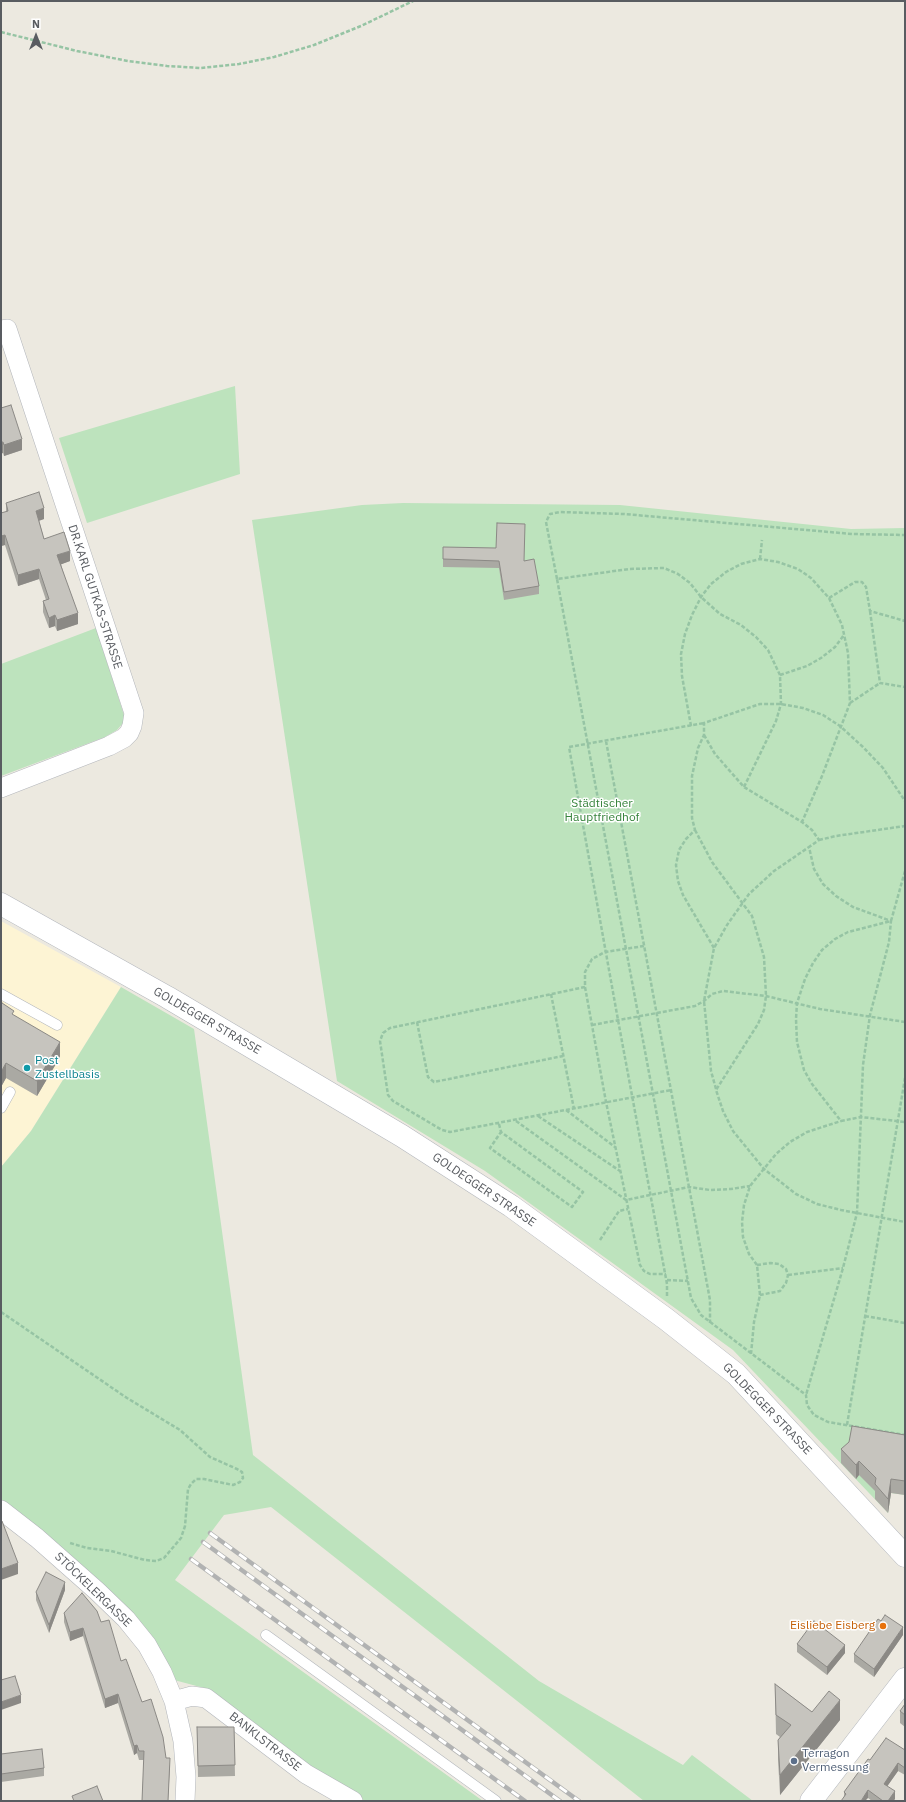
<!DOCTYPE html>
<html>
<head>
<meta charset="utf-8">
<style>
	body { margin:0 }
	#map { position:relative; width:906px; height:1802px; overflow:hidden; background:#ece9e0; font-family:"IBM Plex Sans",sans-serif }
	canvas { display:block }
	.frame { position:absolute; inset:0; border:2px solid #595c61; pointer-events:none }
	.north { position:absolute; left:16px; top:16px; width:40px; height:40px; -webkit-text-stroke:3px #fff; paint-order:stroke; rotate:0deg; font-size:11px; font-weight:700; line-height:16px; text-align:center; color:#595c61 }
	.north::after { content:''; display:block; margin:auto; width:14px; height:18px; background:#595c61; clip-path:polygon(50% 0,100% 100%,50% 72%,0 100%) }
</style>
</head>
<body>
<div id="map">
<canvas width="906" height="1802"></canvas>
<div class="frame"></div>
<div class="north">N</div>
</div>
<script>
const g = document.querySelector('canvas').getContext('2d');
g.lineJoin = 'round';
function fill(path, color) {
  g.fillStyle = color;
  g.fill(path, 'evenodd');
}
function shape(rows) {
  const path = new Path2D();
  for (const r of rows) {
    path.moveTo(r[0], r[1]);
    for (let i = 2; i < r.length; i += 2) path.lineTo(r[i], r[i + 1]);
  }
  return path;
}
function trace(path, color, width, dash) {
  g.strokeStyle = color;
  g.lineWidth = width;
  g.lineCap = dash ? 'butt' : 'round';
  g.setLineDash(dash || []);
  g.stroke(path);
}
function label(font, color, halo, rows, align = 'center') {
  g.font = font + ' "IBM Plex Sans",sans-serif';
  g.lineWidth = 3;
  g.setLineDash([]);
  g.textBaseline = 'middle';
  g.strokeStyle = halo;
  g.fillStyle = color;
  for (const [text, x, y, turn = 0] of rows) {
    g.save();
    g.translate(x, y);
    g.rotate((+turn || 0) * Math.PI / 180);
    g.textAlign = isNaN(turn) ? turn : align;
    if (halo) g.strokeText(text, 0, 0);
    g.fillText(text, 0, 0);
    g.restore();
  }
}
const commercial = shape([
	[1,921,121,987,31,1131,1,1167]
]);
const green = shape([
	[235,386,240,474,87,523,59,438],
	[403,503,620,505,851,529,905,528,905,1495,891,1493,888,1513,733,1350,485,1171,337,1081,252,520,362,505],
	[96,628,124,715,123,723,117,730,105,737,1,776,1,664],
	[121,987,194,1029,253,1455,539,1681,683,1765,692,1755,753,1801,644,1801,271,1507,224,1515,175,1580,483,1801,362,1801,311,1771,208,1689,174,1680,103,1584,45,1533,1,1499,1,1167,31,1131]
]);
const path = shape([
	[1,32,77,51,128,61,167,66,201,68,239,64,274,57,314,45,361,26,413,1],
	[760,559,762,540],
	[557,579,546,522,550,514,560,512,624,514,852,534,905,535],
	[829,598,855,582,862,582,866,587,870,611,905,621],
	[870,611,880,683,905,687],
	[780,675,807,666,821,658,835,647,844,635],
	[850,703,880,683],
	[691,726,682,676,681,654,685,634,692,615,701,597,711,584,726,572,741,564,760,559,778,562,798,569,811,578,829,598,842,625,848,653,850,703,822,776,802,822],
	[704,735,715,754,744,787,802,822,812,830,819,840,809,847,814,869,823,884,836,896,853,907,891,921,889,942,870,1015,863,1065,857,1213,843,1268,806,1395],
	[606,741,710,1300,710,1323],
	[744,787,776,721,781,704,780,675,768,650,756,637,741,625,720,614,701,597,690,583,678,574,664,568,629,569,557,579,691,1298,701,1315,806,1395,807,1405,814,1415,828,1422,905,1435],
	[695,830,712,862,752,916,764,957,766,996,764,1010,758,1024,716,1090,723,1111,733,1131,764,1169,796,1194,817,1204,841,1210,905,1222],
	[819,840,836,836,905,826],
	[905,871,891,921,848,932,835,939,822,950,813,963,805,979,797,1003,796,1019,797,1042,804,1070,812,1084,841,1121,861,1117,905,1122],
	[644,946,605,952,592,959,585,972,585,987,606,1102,640,1265,644,1271,650,1274,666,1274],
	[714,948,683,895,678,881,676,865,679,850,686,839,695,830,692,818,692,776,698,748,704,735,704,723,760,704,781,704,803,708,823,715,840,726,863,747,883,768,905,801],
	[585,987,390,1028,383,1033,380,1041,388,1095,393,1101,442,1130,450,1132,671,1090],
	[551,994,574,1109],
	[417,1022,428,1077,434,1082,563,1056],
	[592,1025,695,1006,704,1001,712,994,723,991,766,996,820,1009,905,1022],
	[716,1089,711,1071,704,1001,714,948,727,925,749,894,774,871,809,847],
	[566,1110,615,1147],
	[538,1116,620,1171],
	[516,1121,626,1200,689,1187,710,1190,731,1189,750,1186],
	[499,1124,501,1132,583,1192,572,1207,490,1148,501,1132],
	[600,1240,619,1211,628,1209],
	[757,1265,770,1263,779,1264,786,1269,788,1275,786,1283,780,1291,760,1295],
	[788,1275,843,1268],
	[667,1280,688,1281],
	[667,1296,667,1284,618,1020,569,747,704,723],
	[1,1312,127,1398,180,1430,210,1457,237,1469,242,1472,243,1478,240,1482,233,1485,204,1479,196,1479,191,1484,188,1489,185,1526,181,1538,164,1558,156,1561,145,1560,111,1551,87,1548,70,1543],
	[865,1316,905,1323],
	[751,1354,754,1322,760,1295,757,1265,749,1254,743,1237,742,1222,744,1205,750,1186,776,1154,790,1142,807,1132,841,1121],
	[847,1425,905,1078]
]);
const lane = shape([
	[1,994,57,1025],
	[1,1108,10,1092],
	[266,1635,496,1801]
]);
const street = shape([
	[1,330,7,329,134,713,132,726,129,733,124,738,109,746,1,788],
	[1,1510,37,1538,97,1591,126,1619,147,1645,162,1672,174,1701,183,1741,186,1777,185,1801],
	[174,1701,192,1696,206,1698,306,1774,353,1801]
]);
const secondary = shape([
	[1,904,167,997,402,1136,511,1206,566,1246,666,1319,736,1374,905,1556],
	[811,1801,905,1679]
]);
const rail = shape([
	[210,1533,579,1801],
	[203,1542,560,1801],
	[191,1559,525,1801]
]);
const wall = shape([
	[1,408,22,450,4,456,3,453],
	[6,503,44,519,39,520,44,539,70,561,61,564,78,624,57,631,55,626,49,628,43,612,43,601,46,600,39,579,18,586,5,545,1,546,1,513,6,512],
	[443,547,524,561,539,586,539,594,504,600,499,568,443,567],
	[14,1015,60,1057,37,1096,6,1078,1,1087],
	[905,1435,905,1495,891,1493,888,1513,875,1499,875,1491,859,1475,856,1479,841,1463,841,1449],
	[65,1590,49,1633,36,1600,36,1592],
	[64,1613,101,1622,142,1702,170,1767,168,1801,142,1801,144,1760,139,1760,137,1753,134,1755,118,1703,105,1708,83,1636,70,1641,64,1622],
	[903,1635,874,1677,854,1662,854,1654],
	[797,1644,845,1653,827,1675,797,1652],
	[775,1684,812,1712,840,1720,780,1795,778,1760,778,1740,780,1737,776,1734],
	[905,1704,905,1727,900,1723,900,1711],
	[197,1727,234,1727,235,1776,198,1777],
	[905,1750,905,1775,898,1771,887,1786,895,1799,893,1801,872,1801,868,1798,844,1797,844,1792,870,1760],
	[1,1754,44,1768,44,1776,1,1782]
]);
const shadedWall = shape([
	[22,439,22,450,4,456,4,445],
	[1,442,3,442,3,453,1,454],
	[44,508,44,519,36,522,36,511],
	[5,535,5,545,1,546,1,536],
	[70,551,70,561,57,566,57,555],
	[39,569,39,579,18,586,18,575],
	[78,613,78,624,57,631,57,620],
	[55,615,55,626,49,628,49,618],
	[60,1042,60,1057,37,1096,37,1081],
	[6,1063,6,1078,1,1087,1,1072],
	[859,1461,859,1475,856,1479,856,1465],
	[891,1479,891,1493,888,1513,888,1499],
	[18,1563,18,1574,1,1580,1,1569],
	[65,1582,65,1590,49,1633,49,1625],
	[903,1627,903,1635,874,1677,874,1669],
	[83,1628,83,1636,70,1641,70,1632],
	[845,1645,845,1653,827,1675,827,1667],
	[118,1694,118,1703,105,1708,105,1699],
	[21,1695,21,1703,1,1710,1,1702],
	[840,1700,840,1720,780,1795,780,1775],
	[137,1745,137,1753,134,1755,134,1746],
	[898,1763,898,1771,884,1791,884,1784],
	[868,1790,868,1798,865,1801,861,1801],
	[895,1791,895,1799,893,1801,888,1801]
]);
const building = shape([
	[11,405,22,439,4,445,3,442,1,442,1,408,11,405],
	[39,492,44,508,36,511,44,539,64,532,70,551,57,555,78,613,57,620,55,615,49,618,43,601,49,599,39,569,18,575,5,535,1,536,1,513,8,511,6,503,39,492],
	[497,523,525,524,524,561,534,559,539,586,504,592,499,561,443,559,443,547,496,548,497,523],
	[2,1003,14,1011,12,1014,60,1042,37,1081,6,1063,1,1072,1,1005,2,1003],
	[852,1426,905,1435,905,1481,891,1479,888,1499,875,1484,876,1478,859,1461,856,1465,841,1449,849,1442,852,1426],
	[1,1521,2,1521,18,1563,1,1569,1,1521],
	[46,1572,65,1582,49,1625,36,1592,46,1572],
	[82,1593,97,1611,101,1622,109,1620,121,1661,126,1659,142,1702,151,1699,163,1737,166,1758,170,1758,168,1801,142,1801,144,1751,139,1751,137,1745,134,1746,118,1694,105,1699,83,1628,70,1632,64,1613,82,1593],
	[885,1615,903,1627,874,1669,854,1654,878,1619,881,1621,885,1615],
	[814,1621,845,1645,827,1667,797,1644,814,1621],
	[15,1676,21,1695,1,1702,1,1680,15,1676],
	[775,1684,812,1712,829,1691,840,1700,780,1775,778,1740,791,1725,776,1715,775,1684],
	[905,1704,905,1715,900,1711,905,1704],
	[197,1727,234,1727,235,1765,198,1766,197,1727],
	[886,1738,905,1750,905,1768,898,1763,884,1784,895,1791,888,1801,883,1801,868,1790,861,1801,841,1801,846,1794,844,1792,868,1759,870,1760,886,1738],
	[42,1749,44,1768,1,1774,1,1754,42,1749],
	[97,1786,103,1801,74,1801,72,1796,97,1786]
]);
const markers = [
	[27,1068,4,"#0f9aa8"],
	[883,1626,4,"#e8710a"],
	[794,1761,4,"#5c6f8a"]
];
const streetNames = [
	["DR.KARL GUTKAS-STRASSE",95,597,72],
	["GOLDEGGER STRASSE",207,1021,30],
	["GOLDEGGER STRASSE",484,1190,34],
	["GOLDEGGER STRASSE",767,1409,46],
	["STÖCKELERGASSE",93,1590,44],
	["BANKLSTRASSE",265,1742,38]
];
const parkNames = [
	["Städtischer",602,804],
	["Hauptfriedhof",602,818]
];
const cultureNames = [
	["Post",35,1061],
	["Zustellbasis",35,1075]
];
const foodNames = [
	["Eisliebe Eisberg",875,1626]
];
const serviceNames = [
	["Terragon",802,1754],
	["Vermessung",802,1768]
];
fill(commercial, '#fdf4d4');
fill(green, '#bde3bd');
trace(lane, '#b3b6bb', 11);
trace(street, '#b3b6bb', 20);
trace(secondary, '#b4b7bd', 23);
trace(path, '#96c4a4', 2.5, [4, 2]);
trace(lane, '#fff', 10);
trace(street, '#fff', 19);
trace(secondary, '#fff', 22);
trace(rail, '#b1b2b2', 4.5);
trace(rail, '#fff', 3, [9]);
fill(wall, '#aaa9a3');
fill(shadedWall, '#8b8985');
fill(building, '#c6c4be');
trace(building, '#8b8985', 1);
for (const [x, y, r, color] of markers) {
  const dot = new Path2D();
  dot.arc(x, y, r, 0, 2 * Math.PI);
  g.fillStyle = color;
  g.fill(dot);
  trace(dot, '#fff', 1.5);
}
label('12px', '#595c61', '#fff', streetNames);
label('12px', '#36833b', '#fff', parkNames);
label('12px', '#0d838f', '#fff', cultureNames, 'left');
label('12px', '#c56008', '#fff', foodNames, 'right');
label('12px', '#4e5e75', '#fff', serviceNames, 'left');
</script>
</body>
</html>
